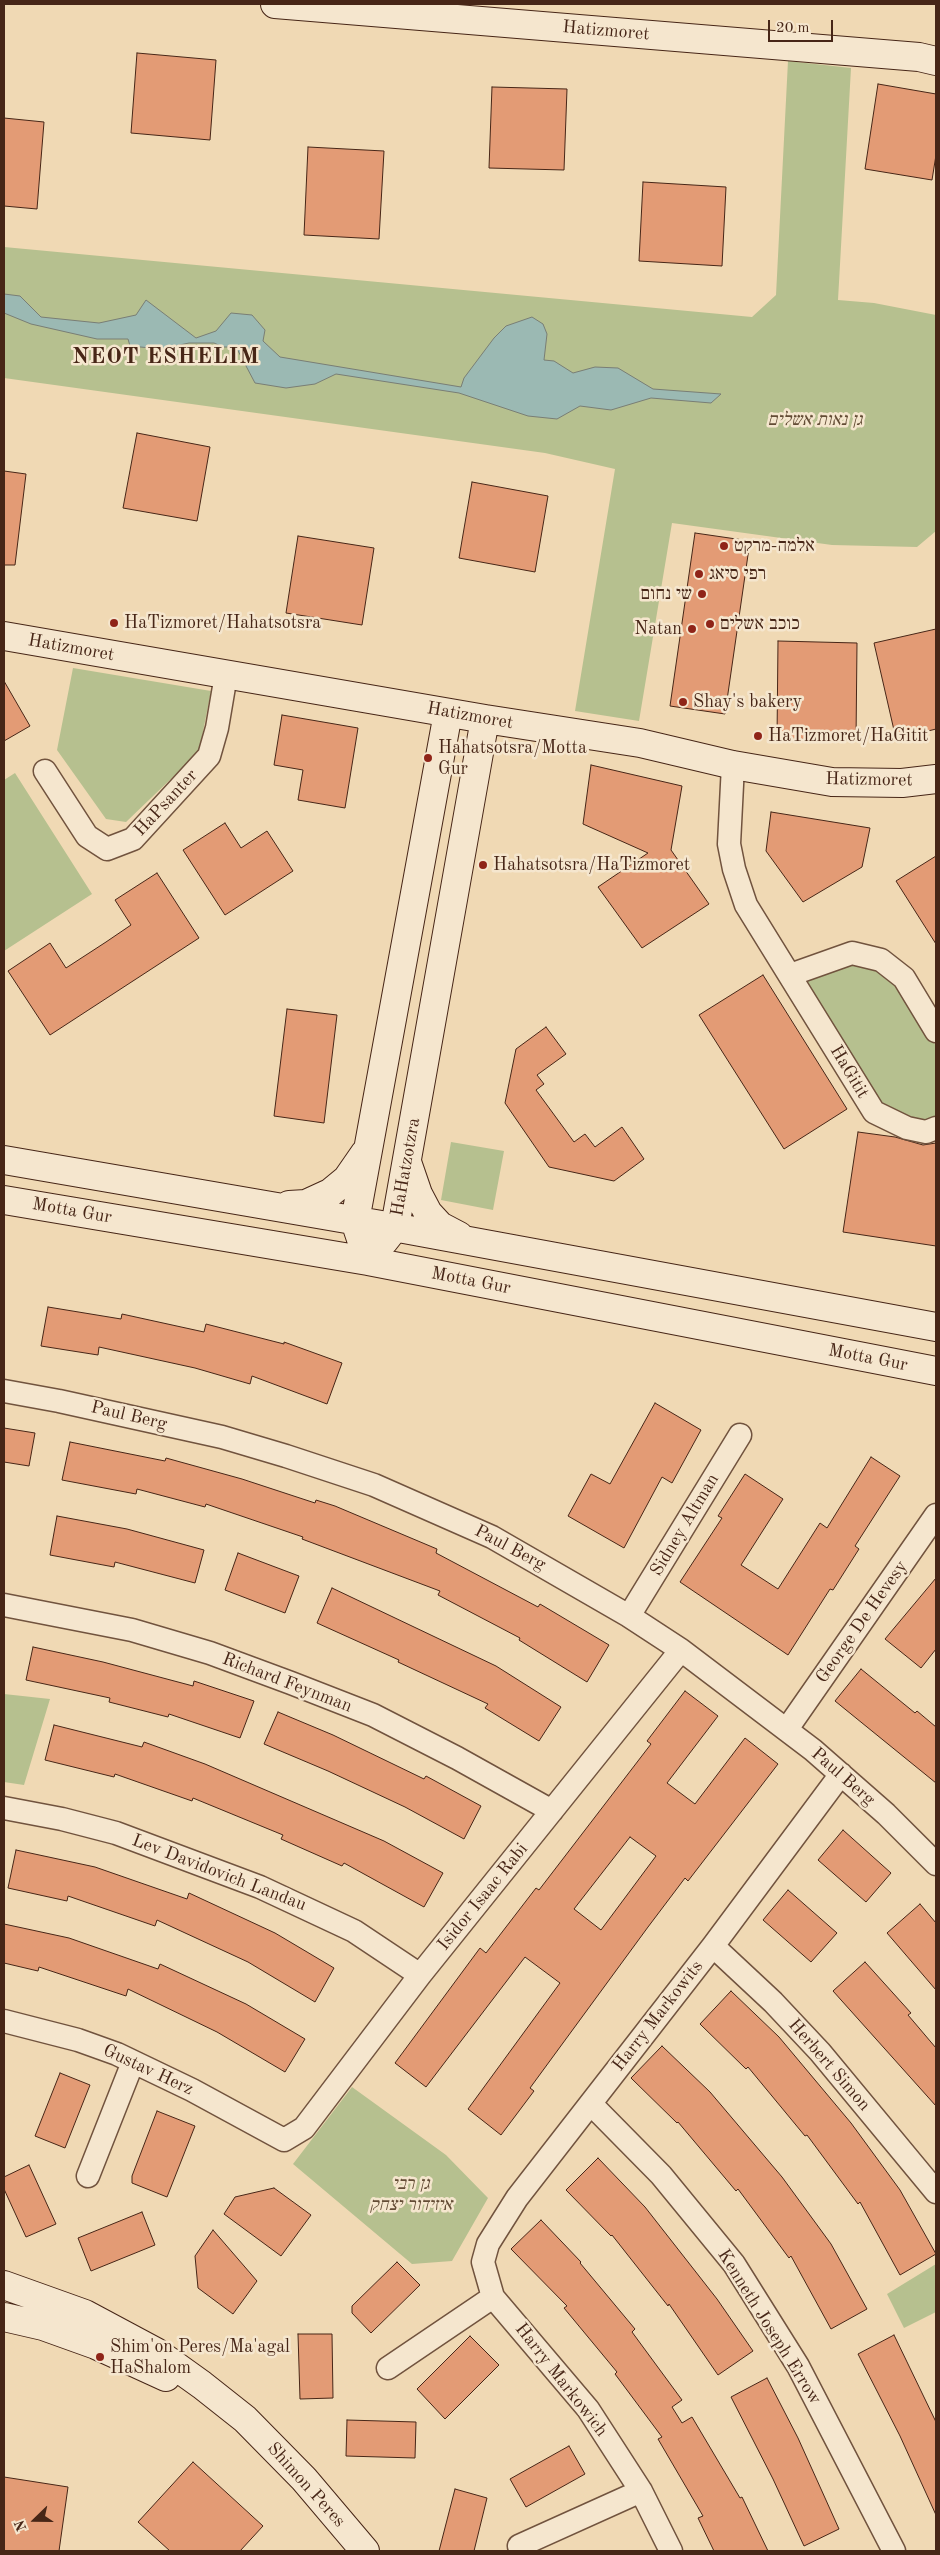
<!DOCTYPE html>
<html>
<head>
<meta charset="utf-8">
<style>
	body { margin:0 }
	#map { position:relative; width:940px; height:2555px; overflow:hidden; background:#f0d9b4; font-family:"Old Standard TT",serif }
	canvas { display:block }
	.frame { position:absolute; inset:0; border:5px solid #472617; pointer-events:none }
	.north { position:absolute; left:10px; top:2495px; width:50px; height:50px; -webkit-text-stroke:4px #f5e6ce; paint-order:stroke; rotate:248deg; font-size:14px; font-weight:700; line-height:20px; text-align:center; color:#472617 }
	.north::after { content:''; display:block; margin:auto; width:18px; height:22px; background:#472617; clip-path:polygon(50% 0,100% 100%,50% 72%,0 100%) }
	.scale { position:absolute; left:768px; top:20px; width:65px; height:22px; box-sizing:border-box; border:2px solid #472617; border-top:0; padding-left:6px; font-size:15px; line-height:18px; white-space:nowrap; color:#472617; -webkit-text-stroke:4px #f5e6ce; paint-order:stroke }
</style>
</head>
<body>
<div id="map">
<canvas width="940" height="2555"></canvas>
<div class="frame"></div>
<div class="north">N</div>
<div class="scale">20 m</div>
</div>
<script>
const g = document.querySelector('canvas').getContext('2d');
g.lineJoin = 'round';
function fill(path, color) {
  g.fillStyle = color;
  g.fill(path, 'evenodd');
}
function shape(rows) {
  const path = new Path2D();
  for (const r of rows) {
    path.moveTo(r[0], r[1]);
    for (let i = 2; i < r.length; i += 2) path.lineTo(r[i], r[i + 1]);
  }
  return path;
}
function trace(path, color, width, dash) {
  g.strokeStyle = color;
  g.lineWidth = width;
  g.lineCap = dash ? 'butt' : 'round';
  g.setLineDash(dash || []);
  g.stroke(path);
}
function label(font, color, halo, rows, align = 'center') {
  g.font = font + ' "Old Standard TT","Frank Ruhl Libre",serif';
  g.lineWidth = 5;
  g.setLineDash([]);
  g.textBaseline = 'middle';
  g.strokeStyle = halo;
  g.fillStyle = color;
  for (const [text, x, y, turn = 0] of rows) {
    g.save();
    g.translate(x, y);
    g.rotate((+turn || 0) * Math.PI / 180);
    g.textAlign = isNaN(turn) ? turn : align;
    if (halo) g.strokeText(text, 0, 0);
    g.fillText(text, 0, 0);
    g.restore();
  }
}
const green = shape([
	[788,61,851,68,838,300,874,303,936,315,936,531,917,547,832,545,672,523,639,721,575,711,615,469,545,453,4,378,4,247,752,317,776,295],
	[73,668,211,691,199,752,126,822,106,819,57,750],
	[15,773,92,894,4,951,4,780],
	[854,962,878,969,896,982,936,1046,936,1120,925,1124,879,1106,803,981],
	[451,1142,504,1151,493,1210,441,1200],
	[4,1694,50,1699,24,1785,4,1782],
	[352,2087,446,2155,488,2198,452,2261,412,2264,293,2164],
	[936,2264,936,2312,904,2328,887,2294]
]);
const water = shape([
	[4,294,20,296,41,317,99,323,136,315,146,300,196,338,216,331,231,313,252,315,265,330,263,341,280,357,461,387,464,378,494,338,506,326,532,317,543,324,547,334,544,360,554,361,573,373,595,367,618,368,653,389,721,394,711,403,651,398,611,410,580,406,557,419,528,416,459,393,336,374,315,384,286,388,255,383,236,347,223,347,214,343,189,343,161,349,130,346,128,339,97,339,31,324,4,313,4,294]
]);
const building = shape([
	[137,53,216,60,210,140,131,133,137,53],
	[878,84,936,94,936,155,932,180,865,169,878,84],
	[492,87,567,89,564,170,489,168,492,87],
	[4,118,44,122,37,209,4,206,4,118],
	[308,147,384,151,379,239,304,235,308,147],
	[643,182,726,187,722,266,639,261,643,182],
	[137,433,210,447,197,521,123,508,137,433],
	[4,471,26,474,15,565,4,565,4,471],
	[472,482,548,496,535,572,459,558,472,482],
	[695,533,750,541,725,714,670,706,695,533],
	[298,536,374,548,362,625,286,613,298,536],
	[936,629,936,729,896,739,874,643,936,629],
	[778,641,857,643,856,740,777,739,778,641],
	[4,681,30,726,4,741,4,681],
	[282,715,358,728,345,808,298,800,303,770,274,765,282,715],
	[591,765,682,786,671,850,709,904,642,948,598,887,648,853,583,824,591,765],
	[771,812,870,828,862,867,803,902,766,851,771,812],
	[225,823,241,848,267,831,293,871,225,915,183,850,225,823],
	[936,856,936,944,896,881,936,856],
	[157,873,199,938,50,1035,8,971,50,943,66,968,106,942,131,925,115,900,157,873],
	[763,975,847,1109,784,1149,699,1015,763,975],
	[287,1009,337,1015,324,1123,274,1116,287,1009],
	[546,1027,566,1054,537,1075,544,1084,536,1090,574,1142,585,1134,595,1147,622,1127,644,1159,614,1181,549,1167,505,1103,516,1049,546,1027],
	[858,1132,895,1137,923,1145,936,1143,936,1246,843,1232,858,1132],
	[48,1307,121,1319,122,1314,204,1332,206,1324,284,1344,284,1342,342,1363,327,1404,252,1376,250,1384,195,1368,99,1347,98,1355,41,1346,48,1307],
	[655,1403,701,1430,672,1483,662,1477,624,1548,568,1516,591,1474,610,1484,655,1403],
	[4,1428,35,1433,29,1466,4,1462,4,1428],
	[70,1442,165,1461,166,1458,242,1479,315,1503,316,1500,335,1506,437,1549,436,1553,538,1607,540,1604,609,1645,587,1682,519,1640,520,1638,438,1595,440,1591,302,1539,303,1537,206,1504,205,1507,137,1489,136,1494,62,1480,70,1442],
	[871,1457,900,1476,855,1546,859,1549,852,1560,833,1590,830,1589,788,1655,680,1582,722,1518,718,1516,745,1474,783,1499,741,1565,778,1589,820,1523,827,1528,871,1457],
	[57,1516,127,1529,204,1550,195,1583,115,1562,114,1567,50,1555,57,1516],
	[238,1553,299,1576,285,1613,225,1590,238,1553],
	[936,1578,936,1649,921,1668,885,1639,936,1578],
	[332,1588,496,1666,561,1707,539,1741,485,1708,488,1704,398,1662,399,1660,317,1623,332,1588],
	[33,1647,103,1662,193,1686,194,1681,254,1701,240,1738,169,1714,168,1717,109,1702,110,1698,26,1680,33,1647],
	[861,1669,915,1713,917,1711,936,1727,936,1783,835,1701,861,1669],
	[685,1691,718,1716,667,1783,695,1804,745,1738,778,1764,688,1881,685,1878,648,1927,530,2088,534,2091,501,2135,468,2109,560,1983,525,1957,426,2087,395,2063,480,1948,486,1953,536,1888,539,1890,651,1744,647,1741,685,1691],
	[630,1837,656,1856,601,1930,574,1909,630,1837],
	[278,1712,333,1735,424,1779,426,1776,481,1806,464,1839,405,1807,328,1771,264,1744,278,1712],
	[54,1725,142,1747,144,1742,205,1764,384,1841,443,1873,424,1907,344,1863,342,1866,281,1839,283,1835,193,1798,192,1801,115,1774,114,1777,45,1760,54,1725],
	[843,1830,891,1873,866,1902,818,1860,843,1830],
	[16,1850,95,1867,187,1899,189,1893,275,1933,334,1968,315,2002,248,1962,157,1920,155,1926,68,1896,67,1901,8,1888,16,1850],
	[788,1890,837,1933,811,1962,763,1920,788,1890],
	[920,1904,936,1923,936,1990,887,1933,920,1904],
	[4,1924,69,1938,158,1969,160,1964,246,2004,305,2039,285,2072,217,2032,128,1989,126,1996,39,1967,38,1971,4,1963,4,1924],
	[865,1962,911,2013,908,2015,936,2048,936,2106,833,1991,865,1962],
	[731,1991,779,2037,851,2123,900,2190,936,2254,900,2275,860,2202,858,2204,807,2135,805,2136,748,2067,746,2069,700,2024,731,1991],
	[662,2046,710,2092,782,2177,831,2244,867,2309,831,2329,791,2256,789,2258,738,2189,736,2191,678,2122,677,2123,631,2078,662,2046],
	[60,2073,90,2085,65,2148,35,2136,60,2073],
	[157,2111,195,2126,167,2197,132,2183,132,2176,157,2111],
	[598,2158,645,2207,717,2299,753,2351,718,2375,669,2304,668,2306,612,2235,611,2236,566,2190,598,2158],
	[29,2165,56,2224,26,2237,4,2189,4,2177,29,2165],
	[274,2188,311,2215,281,2256,224,2214,235,2197,274,2188],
	[142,2212,155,2245,91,2271,78,2238,142,2212],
	[541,2220,581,2262,580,2263,635,2329,632,2332,682,2400,672,2407,682,2423,692,2417,740,2498,742,2497,768,2551,714,2551,698,2518,703,2516,658,2439,662,2437,615,2374,617,2372,564,2308,567,2306,511,2249,541,2220],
	[213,2230,257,2281,233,2314,198,2288,195,2256,213,2230],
	[397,2262,420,2285,371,2333,352,2313,352,2306,397,2262],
	[298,2334,332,2334,333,2398,300,2399,298,2334],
	[894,2335,936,2422,936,2515,900,2436,858,2354,894,2335],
	[470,2336,499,2365,445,2419,417,2389,470,2336],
	[767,2378,798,2438,839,2529,804,2546,773,2479,731,2397,767,2378],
	[347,2420,416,2422,415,2458,346,2456,347,2420],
	[569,2446,585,2474,526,2507,510,2479,569,2446],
	[193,2462,263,2526,240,2551,170,2551,138,2522,193,2462],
	[4,2477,68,2487,59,2551,4,2551,4,2477],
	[455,2489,487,2498,474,2551,439,2551,455,2489]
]);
const street = shape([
	[733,765,729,844,734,869,746,905,874,1112,907,1128,926,1132,936,1128],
	[45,771,87,836,107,849,133,839,209,756,217,728,226,675],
	[790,975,852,953,881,960,904,978,936,1031],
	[4,1391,59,1401,222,1437,286,1456,374,1485,492,1537,629,1616,681,1650,813,1750,886,1814,936,1864],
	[4,1605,132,1630,210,1653,291,1683,373,1715,457,1758,552,1811],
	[629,1616,740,1435],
	[787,1729,936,1515],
	[4,1808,62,1819,116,1833,260,1887,354,1931,420,1975],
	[713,1946,773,2002,820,2052,936,2192],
	[4,2021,78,2040,117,2054,192,2090,284,2140,304,2128,420,1975,681,1650],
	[591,2104,661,2175,734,2264,798,2366,894,2551],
	[88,2176,133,2062],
	[388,2368,493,2297],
	[519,2546,641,2491],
	[671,2551,641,2491,588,2409,493,2297,483,2262,488,2244,517,2198,713,1946,841,1774]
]);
const secondary = shape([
	[275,4,919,57,936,61],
	[4,636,485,719,640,743,733,765,832,782,902,783,936,779],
	[4,1160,393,1227,936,1327],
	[407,1162,418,1194,428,1213,440,1226,459,1236],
	[4,1200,368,1261,936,1371],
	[289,1205,306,1204,330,1193,347,1179,365,1153],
	[361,1239,355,1221,448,713],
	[384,1241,395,1227,396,1221,485,719],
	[4,2285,85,2314,156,2352,202,2385,245,2419,304,2479,365,2551],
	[4,2317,43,2326,96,2345,166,2377]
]);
const markers = [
	[724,546,5,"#8f2418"],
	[699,574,5,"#8f2418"],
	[702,594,5,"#8f2418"],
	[114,623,5,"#8f2418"],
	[710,624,5,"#8f2418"],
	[692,629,5,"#8f2418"],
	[683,702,5,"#8f2418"],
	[758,736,5,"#8f2418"],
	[428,758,5,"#8f2418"],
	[483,865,5,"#8f2418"],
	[100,2357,5,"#8f2418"]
];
const streetNames = [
	["Hatizmoret",606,31,5],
	["Hatizmoret",71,648,10],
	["Hatizmoret",470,716,10],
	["Hatizmoret",869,780,1],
	["HaPsanter",166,803,-47],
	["HaGitit",849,1072,59],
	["HaHatzotzra",406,1167,-80],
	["Motta Gur",72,1211,10],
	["Motta Gur",471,1281,11],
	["Motta Gur",868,1358,11],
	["Paul Berg",129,1416,13],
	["Sidney Altman",685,1525,-59],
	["Paul Berg",510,1548,28],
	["George De Hevesy",862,1622,-55],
	["Richard Feynman",287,1683,21],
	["Paul Berg",843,1777,41],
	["Lev Davidovich Landau",219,1873,21],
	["Isidor Isaac Rabi",483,1897,-51],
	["Harry Markowits",658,2016,-52],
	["Herbert Simon",829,2065,49],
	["Gustav Herz",148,2070,25],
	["Kenneth Joseph Errow",769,2327,58],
	["Harry Markowich",561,2380,52],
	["Shimon Peres",306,2485,48]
];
const parkNames = [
	["גן נאות אשלים",815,420],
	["גן רבי",411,2184],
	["איזידור יצחק",411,2205]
];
const poiNames = [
	["אלמה-מרקט",734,546],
	["רפי סיאג",709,574],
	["שי נחום",692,594,"right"],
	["HaTizmoret/Hahatsotsra",124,623],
	["כוכב אשלים",720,624],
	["Natan",682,629,"right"],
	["Shay's bakery",693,702],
	["HaTizmoret/HaGitit",768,736],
	["Hahatsotsra/Motta",438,748],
	["Gur",438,769],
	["Hahatsotsra/HaTizmoret",493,865],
	["Shim'on Peres/Ma'agal",110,2347],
	["HaShalom",110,2368]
];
const districtNames = [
	["NEOT ESHELIM",166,357]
];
fill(green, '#b6c08f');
fill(water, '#9bb9b3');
trace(water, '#797e75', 1);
fill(building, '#e39b75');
trace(building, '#472617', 1);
trace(street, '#71533e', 25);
trace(secondary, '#472617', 30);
trace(street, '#f5e6ce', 22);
trace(secondary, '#f5e6ce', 28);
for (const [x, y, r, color] of markers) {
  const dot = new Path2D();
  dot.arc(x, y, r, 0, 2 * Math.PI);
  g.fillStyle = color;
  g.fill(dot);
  trace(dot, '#f5e6ce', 2);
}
label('18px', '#472617', '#f5e6ce', streetNames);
label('italic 18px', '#634c35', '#f5e6ce', parkNames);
label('18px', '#472617', '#f5e6ce', poiNames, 'left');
g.letterSpacing = '1px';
label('bold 22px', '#472617', '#f5e6ce', districtNames);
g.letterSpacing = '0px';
</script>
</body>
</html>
